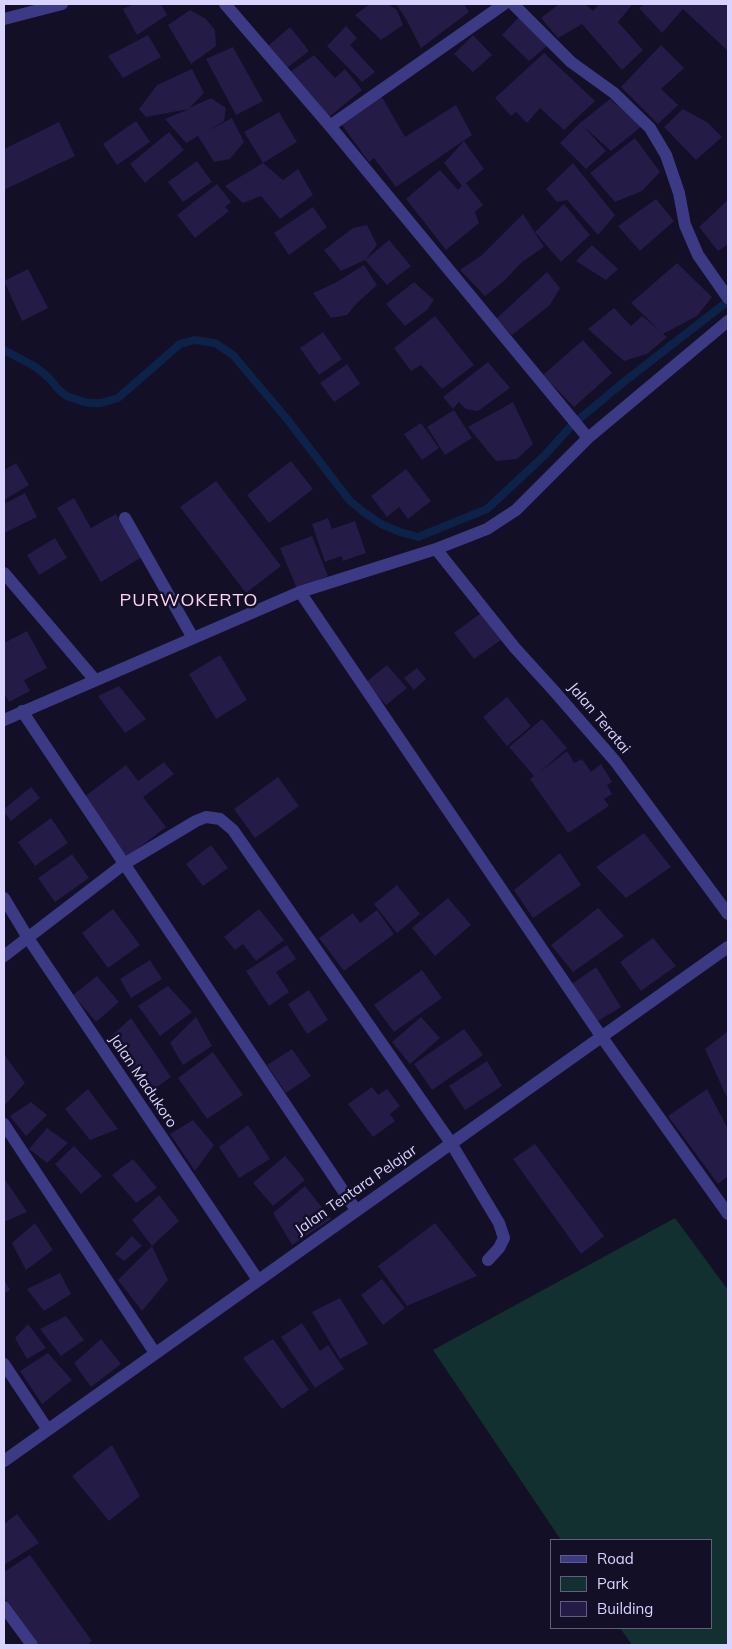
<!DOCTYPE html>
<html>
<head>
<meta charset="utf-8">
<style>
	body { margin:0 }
	#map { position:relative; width:732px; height:1649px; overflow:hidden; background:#130f26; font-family:Mulish,sans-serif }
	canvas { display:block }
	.frame { position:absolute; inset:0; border:5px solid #d9d4ff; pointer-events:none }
	.legend { position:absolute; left:550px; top:1539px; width:162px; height:90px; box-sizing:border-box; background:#130f26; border:1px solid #625e7d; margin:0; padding:6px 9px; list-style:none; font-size:15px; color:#d9d4ff }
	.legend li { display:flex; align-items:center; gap:10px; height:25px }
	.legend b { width:25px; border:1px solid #625e7d }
</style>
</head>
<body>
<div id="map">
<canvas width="732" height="1649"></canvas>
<div class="frame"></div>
<ul class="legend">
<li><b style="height:6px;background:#3d3a85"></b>Road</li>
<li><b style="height:14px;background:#12302f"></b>Park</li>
<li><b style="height:14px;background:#241b47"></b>Building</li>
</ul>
</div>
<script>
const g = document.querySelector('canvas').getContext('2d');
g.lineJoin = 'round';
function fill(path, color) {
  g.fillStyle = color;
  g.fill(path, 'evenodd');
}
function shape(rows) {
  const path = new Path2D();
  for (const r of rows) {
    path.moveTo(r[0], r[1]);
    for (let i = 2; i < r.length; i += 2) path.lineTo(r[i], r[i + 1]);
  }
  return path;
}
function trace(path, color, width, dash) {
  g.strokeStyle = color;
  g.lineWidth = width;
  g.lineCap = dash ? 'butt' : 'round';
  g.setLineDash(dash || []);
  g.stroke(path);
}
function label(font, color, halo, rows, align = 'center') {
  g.font = font + ' Mulish,sans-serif';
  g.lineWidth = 5;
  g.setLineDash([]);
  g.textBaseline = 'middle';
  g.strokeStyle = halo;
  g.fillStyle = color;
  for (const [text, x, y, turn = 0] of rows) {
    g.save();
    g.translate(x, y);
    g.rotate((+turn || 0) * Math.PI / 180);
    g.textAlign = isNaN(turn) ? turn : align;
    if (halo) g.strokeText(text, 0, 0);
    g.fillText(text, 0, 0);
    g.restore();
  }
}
const green = shape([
	[675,1218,728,1290,728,1645,632,1645,620,1628,711,1628,711,1540,561,1540,433,1350]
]);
const stream = shape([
	[4,350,34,366,48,377,60,391,67,396,84,402,93,403,101,403,118,398,180,344,194,340,215,343,233,355,287,419,350,501,365,513,381,524,400,532,418,537,487,509,545,455,572,425,625,381,728,301]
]);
const building = shape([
	[134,4,161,4,167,15,137,35,123,9],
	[370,4,388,4,397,10,403,25,381,40,355,15],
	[396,4,464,4,469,12,421,48,406,19],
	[559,4,585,4,593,11,599,4,630,4,632,5,618,22,643,50,622,70,582,24,558,38,541,18],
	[644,4,728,4,728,51,683,9,662,33,639,8],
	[190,10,206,19,215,30,216,46,191,64,168,25],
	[519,17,547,46,529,61,502,35],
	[346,26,357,38,350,45,375,72,362,82,327,46],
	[290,27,309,51,287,68,268,46],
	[148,35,161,57,123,78,108,56],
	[473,35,492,55,473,72,454,54],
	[661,45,684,68,661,89,678,105,658,124,621,87],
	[233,47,263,101,236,115,206,59],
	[544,53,595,101,564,130,540,108,527,123,516,112,511,116,495,98],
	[314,55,335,78,345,69,362,90,329,117,290,72],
	[192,69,204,93,189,108,211,98,226,108,224,121,207,131,232,118,244,142,230,159,214,162,198,136,186,143,165,119,189,109,146,117,139,109,157,85],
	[382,97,405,137,456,105,472,135,396,187,374,158,369,162,342,125],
	[610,99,642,126,611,151,582,125,606,151,586,169,560,143,580,123],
	[683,109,708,123,722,137,696,160,664,127],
	[279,112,297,142,263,163,244,132],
	[136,121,150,142,117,165,103,144],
	[59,122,75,156,4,190,4,149],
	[169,132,184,150,145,183,130,164],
	[635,138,660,172,642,191,615,202,590,173],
	[464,141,484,169,466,183,483,205,475,212,479,223,446,250,406,199,440,170,458,190,462,186,444,163],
	[197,161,212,182,183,202,168,182],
	[263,163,283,180,298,169,313,195,280,219,261,196,243,203,225,186],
	[573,163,615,215,598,235,567,200,557,202,546,189],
	[217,184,231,202,225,207,229,211,195,238,177,215],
	[656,199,674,221,640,251,618,226],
	[728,200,728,244,718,251,699,227],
	[564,204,590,235,561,262,535,232],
	[313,207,327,227,289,255,274,233],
	[523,214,544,247,522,262,504,281,485,296,460,270,482,255],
	[367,225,377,245,365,260,341,271,324,250,353,228],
	[389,240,411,266,387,285,365,260],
	[592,245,618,269,606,280,576,261],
	[677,263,712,297,697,316,663,334,667,337,647,354,624,361,588,329,614,308,631,326,642,316,659,330,631,303],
	[364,265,377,285,357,303,347,315,331,318,313,293,335,283],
	[28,269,48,308,22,321,4,281],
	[547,272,560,288,550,305,512,335,496,319],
	[414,282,434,300,427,310,405,326,386,304],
	[435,316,474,365,442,389,421,365,411,371,394,348],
	[323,332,342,359,319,375,300,348],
	[583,340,612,373,574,407,543,375],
	[488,362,510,388,478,411,466,409,459,402,453,409,443,397],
	[347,364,360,384,334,402,320,383],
	[513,402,533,444,517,459,496,461,468,427],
	[454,410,472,438,445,455,427,427],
	[421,423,439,448,422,460,404,434],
	[291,461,313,489,269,523,247,495],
	[16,463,29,485,4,500,4,470],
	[406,469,431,501,408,519,399,507,387,517,371,496],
	[216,481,281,566,246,593,180,507],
	[25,493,37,517,4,533,4,504],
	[74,498,91,528,116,514,142,557,101,582,57,508],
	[328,518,332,529,355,521,366,553,343,561,341,556,325,562,312,524],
	[312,536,328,576,297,589,280,548],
	[55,538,67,558,39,575,27,555],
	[481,613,501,640,474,659,454,633],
	[27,631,47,668,24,680,30,691,9,702,4,693,4,643],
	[220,655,247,700,216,719,189,674],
	[387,665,407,688,386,705,366,682],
	[417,668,426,679,414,690,404,678],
	[119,686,146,719,125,733,98,696],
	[507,697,531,726,507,746,483,717],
	[542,719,567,748,539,773,567,751,574,763,582,759,591,772,601,764,612,782,607,785,612,794,604,799,609,806,568,833,530,779,534,776,509,747],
	[164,762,174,774,143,797,166,827,127,857,83,798,126,765,138,781],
	[278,777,299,806,255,838,234,809],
	[31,787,40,798,11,821,4,812,4,809],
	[51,818,68,843,35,866,18,842],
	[644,833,671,867,626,898,596,867],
	[211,845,228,868,203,886,186,864],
	[560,853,581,885,533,918,514,890],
	[72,854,89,878,55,902,38,878],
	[397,885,420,914,397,933,374,904],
	[448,898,471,925,435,956,412,928],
	[598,908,624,936,573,972,551,945],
	[113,909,140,945,108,968,82,933],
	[259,909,284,940,256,961,243,944,235,950,224,937],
	[377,910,394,934,344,971,319,938,353,913,360,923],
	[653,938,676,966,641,991,620,962],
	[287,945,296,959,276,972,289,992,269,1006,246,971],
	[150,960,162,979,131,998,120,979],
	[596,967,621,1007,598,1021,572,984],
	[422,970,442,998,394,1032,374,1005],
	[97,976,119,1002,96,1022,73,995],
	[168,986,192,1012,160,1036,138,1006],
	[309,990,328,1020,307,1034,288,1004],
	[196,1017,212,1046,183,1065,170,1043],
	[421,1017,440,1038,410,1064,392,1042],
	[131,1018,171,1077,147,1094,107,1040],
	[464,1029,483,1055,432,1090,414,1064],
	[728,1031,728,1100,705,1049],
	[292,1049,311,1076,286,1093,267,1065],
	[213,1052,243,1095,207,1119,178,1078],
	[4,1054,25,1083,4,1106],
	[487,1061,502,1086,465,1110,449,1086],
	[372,1087,378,1095,387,1089,400,1106,390,1114,395,1121,373,1137,348,1104],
	[88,1089,118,1129,90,1140,65,1109],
	[707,1089,728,1129,728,1176,718,1184,668,1116],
	[31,1102,47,1115,26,1136,10,1116],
	[193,1120,214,1145,195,1171,170,1134],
	[248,1125,270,1159,239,1178,219,1147],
	[47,1128,68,1143,47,1163,29,1149],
	[535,1144,604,1236,581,1254,513,1159],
	[74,1146,102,1176,81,1194,55,1164],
	[285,1156,305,1180,273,1206,253,1183],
	[133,1159,157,1188,136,1203,112,1175],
	[4,1178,27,1212,4,1222],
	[305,1186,331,1219,292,1245,273,1213],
	[159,1195,179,1221,152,1246,168,1280,142,1311,118,1280,152,1246,132,1220],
	[35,1223,53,1250,26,1270,12,1243],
	[435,1223,477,1276,407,1306,378,1266],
	[132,1236,142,1246,124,1261,115,1254],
	[60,1273,71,1294,44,1311,27,1289],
	[4,1279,10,1290,4,1294],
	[382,1279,405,1308,383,1325,361,1295],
	[340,1298,368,1344,340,1359,312,1312],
	[66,1316,84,1340,61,1356,40,1329],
	[302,1323,320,1351,328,1345,344,1369,315,1388,281,1337],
	[28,1324,46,1348,27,1359,15,1338],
	[101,1339,121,1364,91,1387,74,1363],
	[273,1339,309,1390,282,1409,243,1358],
	[48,1353,72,1380,42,1404,20,1371],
	[112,1445,140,1496,109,1521,72,1476],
	[17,1514,39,1543,4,1565,4,1524],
	[30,1555,92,1641,87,1645,39,1645,4,1597,4,1572]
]);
const street = shape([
	[225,4,330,126,588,438],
	[513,4,571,62,614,93,650,128,666,155,679,193,685,225,698,255,728,298],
	[4,19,62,4],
	[330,126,504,4],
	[125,518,193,638],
	[436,549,515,648,555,692,615,761,728,914],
	[4,573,95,680],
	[300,592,436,549,487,529,516,510,588,438,728,321],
	[22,711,356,1210],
	[4,720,300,592,601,1036,728,1214],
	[4,898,28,938,258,1280],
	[4,956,124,864,196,821,206,817,220,819,233,830,451,1143,499,1223,504,1238,499,1248,488,1260],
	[4,1124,155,1353],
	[4,1364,48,1430],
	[4,1461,728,947],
	[4,1607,32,1645]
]);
const streetNames = [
	["Jalan Teratai",599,718,50],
	["Jalan Madukoro",143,1081,56],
	["Jalan Tentara Pelajar",356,1190,-35]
];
const quarterNames = [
	["PURWOKERTO",189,601]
];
fill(green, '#12302f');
trace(stream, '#0c2248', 8);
fill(building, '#241b47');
trace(street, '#3d3a85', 12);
label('15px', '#d9d4ff', '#130f26', streetNames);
g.letterSpacing = '1px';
label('18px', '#ffd6f0', '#130f26', quarterNames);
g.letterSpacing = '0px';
</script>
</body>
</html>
